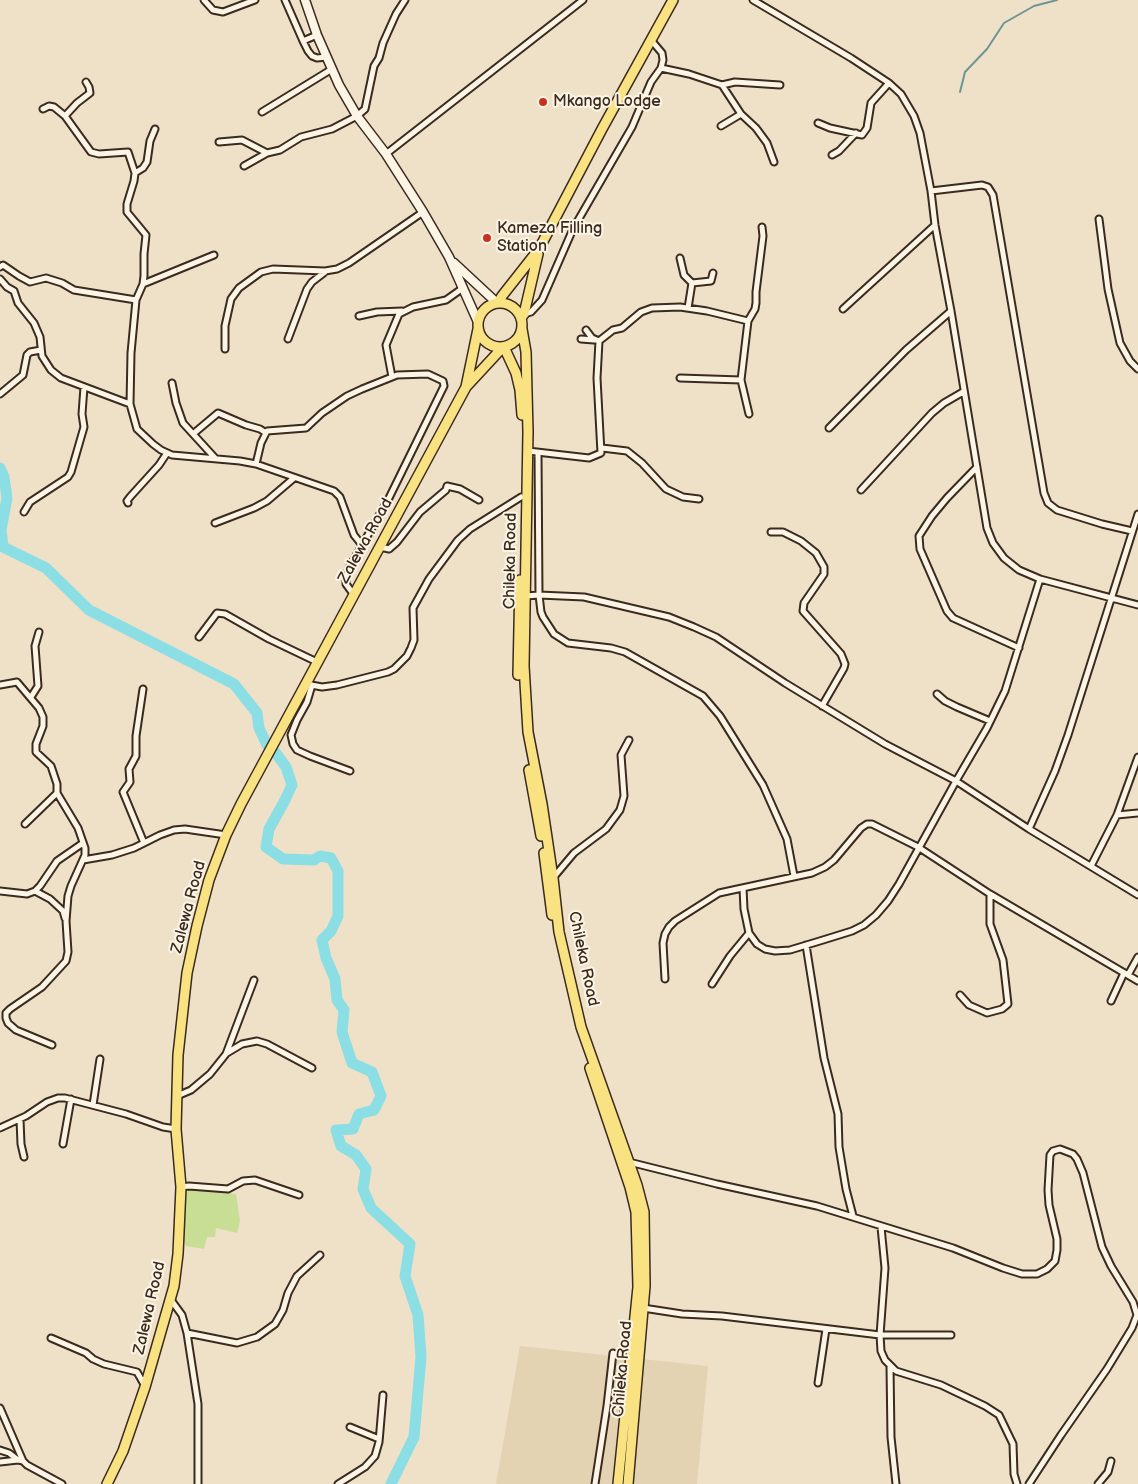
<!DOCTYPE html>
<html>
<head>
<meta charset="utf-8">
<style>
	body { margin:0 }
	canvas { display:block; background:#eee1c8 }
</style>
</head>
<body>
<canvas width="1138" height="1484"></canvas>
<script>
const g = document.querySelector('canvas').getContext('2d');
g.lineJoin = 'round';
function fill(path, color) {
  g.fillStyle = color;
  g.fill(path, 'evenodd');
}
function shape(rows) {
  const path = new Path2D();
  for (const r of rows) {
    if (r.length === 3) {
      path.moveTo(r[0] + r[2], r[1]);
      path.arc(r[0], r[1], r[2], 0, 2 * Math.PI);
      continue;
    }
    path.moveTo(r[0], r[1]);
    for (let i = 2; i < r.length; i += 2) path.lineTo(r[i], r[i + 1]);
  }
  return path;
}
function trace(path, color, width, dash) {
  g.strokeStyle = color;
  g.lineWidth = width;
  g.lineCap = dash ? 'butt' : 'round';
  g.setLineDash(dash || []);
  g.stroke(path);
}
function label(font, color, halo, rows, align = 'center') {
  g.font = font + ' "Balsamiq Sans",sans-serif';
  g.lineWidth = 4;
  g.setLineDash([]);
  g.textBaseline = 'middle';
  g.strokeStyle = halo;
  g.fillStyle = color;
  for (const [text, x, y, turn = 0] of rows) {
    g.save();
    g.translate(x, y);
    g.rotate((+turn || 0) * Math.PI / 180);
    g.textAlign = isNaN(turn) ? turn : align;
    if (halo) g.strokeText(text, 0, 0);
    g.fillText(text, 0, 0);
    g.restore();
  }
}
const built = shape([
	[520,1346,708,1366,697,1484,496,1484]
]);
const green = shape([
	[190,1189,236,1194,240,1221,237,1233,216,1228,215,1237,207,1237,204,1249,186,1246,183,1239,186,1193]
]);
const stream = shape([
	[960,92,965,72,987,49,1004,23,1034,6,1057,0]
]);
const river = shape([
	[0,468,4,477,7,498,1,530,3,547,46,568,89,610,234,684,257,713,259,728,267,745],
	[275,752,286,767,292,785,284,802,269,829,266,847,283,859,314,860,320,856,331,858,338,871,338,916,331,931,322,940,326,958,335,979,337,1000,344,1010,342,1032,352,1063,372,1072,381,1096,374,1110,359,1114,353,1129,336,1130,341,1146,356,1155,366,1169,363,1189,371,1208,410,1244,405,1276,418,1315,421,1357,414,1437,391,1484]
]);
const minor = shape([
	[204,0,213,10,223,12,255,0],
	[285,0,303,41,317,35],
	[753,0,851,58,889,83,901,94,914,116,920,133,931,191,935,225,951,311,987,528,993,543,1004,558,1019,570,1040,579,1138,605],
	[651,40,662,53,663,60,661,68,689,74,722,85,735,82,780,85],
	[303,41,308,51,312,56,317,58,327,57],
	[722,85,741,114,756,128,767,143,774,162],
	[43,109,49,106,54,107,65,116,91,152,99,154,128,152,135,173,134,181,127,204,127,212,146,235,144,254,144,276,143,284,136,300,131,353,130,404,137,429,153,444,161,450,172,455,240,461,256,464,334,491,340,497,354,535,362,545],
	[262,112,332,69],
	[65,116,77,103,90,93,89,87,86,82],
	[818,123,830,128,862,135,867,128,871,103,889,83],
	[721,126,741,114],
	[219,142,242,140,267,153],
	[386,154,583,0],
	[832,155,839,151,856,133],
	[244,166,267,153,280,150,301,137,332,129,357,116,365,109,374,66,379,58,383,43,396,14,405,0],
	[135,173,143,168,147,162,150,141,155,129],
	[931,191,982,185,988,187,993,195,1044,493,1048,503,1057,510,1102,524,1132,531],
	[1099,219,1108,289,1120,343,1130,361,1138,369],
	[680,258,684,275,692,283],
	[0,267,3,265,19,276,30,282,46,278,62,283,74,290,136,300],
	[0,279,7,287,14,291,18,303,34,323,40,337,42,356,51,370,61,378,130,404],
	[143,284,214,255],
	[688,308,692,283,711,281,713,273],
	[843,309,935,225],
	[524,314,531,312,542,300,573,229,632,127,651,82,661,68],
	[359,316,377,312,402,311],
	[586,330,592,338,599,341],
	[288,339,307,289,312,282,325,272],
	[581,339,594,340],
	[225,349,225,326,231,299,239,288,261,272,273,269,325,271,337,269,349,263,423,212],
	[392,377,386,345,399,314,413,307,446,300,463,288],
	[680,378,741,380],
	[172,383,176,403,183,423,215,458],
	[0,394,23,375,27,355,30,352,41,350],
	[749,414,741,380,748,321,755,309,756,303,756,292,763,236,762,227],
	[829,428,906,350,951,311],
	[193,434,218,413,246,425,260,429,266,433],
	[602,448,627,451,642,463,666,489,683,497,699,499],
	[528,451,589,458,601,453,597,378,599,341,613,330,622,328,641,312,652,308,680,307,707,311,748,321],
	[538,453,539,595,541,612,543,617,554,634,568,643,611,648,625,652,703,696,720,716,763,785,787,839,794,876],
	[256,464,261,443,267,431,306,428,322,413,347,396,362,389,397,375,428,374,443,381,444,386,389,498,349,568,346,577,346,584,354,595],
	[977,467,947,498,932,516,919,536,920,549,947,611,953,618,1019,648],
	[861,490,932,413,944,403,963,392],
	[128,503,127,501,130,497,159,465,167,453],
	[24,512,30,502,68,477,71,472,84,427,82,414,84,387],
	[215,523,254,508,267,501,294,478],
	[771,532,783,532,801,541,816,553,824,567,824,574,804,603,803,611,841,654,845,664,844,668,822,706],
	[380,547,389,549,397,542,420,512,446,490,447,486,460,489,479,500],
	[525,596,539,595,584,597,669,617,694,627,716,637,785,683,885,744,956,781,1029,829,1138,895],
	[199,637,217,613,225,614,269,639,317,662],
	[306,684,322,687,337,685,388,672,394,669,407,656,411,648,414,640,413,608,429,579,458,540,470,529,521,497],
	[0,685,17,682,39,708,43,717,43,726,36,744,36,752,51,766,57,784,57,793,78,828,85,848,85,855,71,886,68,896,66,921,68,952,66,961,42,987,10,1009,6,1013,6,1018,8,1023,16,1030,52,1045],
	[312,685,307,702,297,720,291,735,293,744,297,750,310,756,350,771],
	[143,689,136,736,136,756,129,769,130,782,123,792,144,843],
	[937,694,945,701,957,707,990,721],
	[31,697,38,686,35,646,39,632],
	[1117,815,1138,813],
	[25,824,57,793],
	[1029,829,1055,771,1068,735,1138,514],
	[83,860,112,855,134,848,160,835,174,830,185,829,226,835],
	[1091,866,1117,815,1138,757],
	[553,878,574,853,606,829,620,810,624,796,621,755,629,740],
	[743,888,744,909,749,933,757,944,765,949,775,951,790,950,823,940,852,931,864,925,876,915,888,901,899,884,956,781,987,728,1005,691,1040,579],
	[0,891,27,894,35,891,40,886,57,861,83,843],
	[35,891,50,899,63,911,65,918],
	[806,945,824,1058,838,1114,839,1147,846,1189,853,1216],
	[1128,975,1138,957],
	[665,979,663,943,665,934,669,927,675,921,719,893,812,873,825,867,834,860,861,828,867,824,872,824,918,847,990,894,1138,981],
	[712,984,730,956,749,933],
	[960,995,969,1005,987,1013,1002,1009,1008,1004,1003,960,990,924,990,894],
	[1111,1001,1124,973],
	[227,1053,242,1044,257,1041,267,1044,312,1068],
	[177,1096,191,1090,210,1074,226,1054,254,980],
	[93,1105,100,1059],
	[20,1119,21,1144,24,1157],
	[0,1128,26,1116,47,1102,58,1098,65,1098,126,1114,163,1127,176,1129],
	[63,1144,71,1099],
	[629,1162,717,1184,817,1206,953,1248,1003,1268,1022,1274,1037,1274,1047,1269,1055,1261,1057,1250,1057,1239,1049,1205,1048,1190,1050,1155,1053,1151,1060,1149,1073,1154,1077,1159,1083,1173,1102,1247,1111,1266,1133,1302,1137,1315,1132,1328,1107,1369,1061,1435,1029,1484],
	[181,1187,189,1186,228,1189,243,1181,255,1180,299,1195],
	[881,1227,885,1268,880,1335,881,1351,885,1360,896,1371,941,1385,985,1406,999,1415,1013,1444,1014,1474,1017,1484],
	[171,1300,182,1315,187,1333,198,1404,198,1484],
	[643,1308,682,1314,722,1316,880,1335,951,1335],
	[187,1333,237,1343,257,1337,275,1324,283,1310,288,1293,297,1276,320,1255],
	[51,1338,86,1353,93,1359,104,1364,137,1372,145,1386],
	[890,1367,891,1437,896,1484],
	[818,1383,826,1329],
	[0,1408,23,1461,27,1465,62,1484],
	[350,1427,379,1439],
	[0,1450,9,1453,18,1460,23,1461],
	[0,1462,18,1460],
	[338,1484,365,1467,375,1456,379,1442,383,1395],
	[595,1484,607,1406,613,1353],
	[1098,1484,1108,1472,1111,1461]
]);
const secondary = shape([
	[305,0,317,35,339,85,357,116,386,154,423,212,449,257,478,322],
	[454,263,497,303]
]);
const trunk = shape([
	[500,325,22],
	[498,303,502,296,539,249,602,129,673,0],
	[521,318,524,314,538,254],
	[522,329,526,352,528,432,524,666,528,732,542,804,553,878,559,932,581,1027,637,1185,644,1212,645,1286,628,1484],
	[504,347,516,373,520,390,522,415],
	[466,387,478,329],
	[518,675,520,580],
	[529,770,541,836],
	[544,853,552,915],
	[590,1068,630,1187,636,1212,638,1287,618,1484],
	[107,1484,123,1451,145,1387,174,1286,178,1254,181,1187,176,1129,178,1055,187,973,197,926,209,880,226,835,241,804,466,387,503,347]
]);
const markers = [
	[543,102,5,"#c8321e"],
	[487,238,5,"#c8321e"]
];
const poiNames = [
	["Mkango Lodge",553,102],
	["Kameza Filling",497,229],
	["Station",497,247]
];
const streetNames = [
	["Zalewa Road",366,541,-61],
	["Chileka Road",511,561,-89],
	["Zalewa Road",189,907,-75],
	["Chileka Road",583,959,78],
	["Zalewa Road",150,1308,-77],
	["Chileka Road",623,1369,-85]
];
fill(built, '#e4d3b3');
fill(green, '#c8de94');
trace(stream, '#6c9695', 2);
trace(river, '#8cdee5', 11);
trace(minor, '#3b2a1e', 9);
trace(secondary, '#3b2a1e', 11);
trace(trunk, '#3b2a1e', 12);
trace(minor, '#fcf5e5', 5);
trace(secondary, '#fcf5e5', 8);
trace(trunk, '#f8e281', 9);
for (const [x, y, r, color] of markers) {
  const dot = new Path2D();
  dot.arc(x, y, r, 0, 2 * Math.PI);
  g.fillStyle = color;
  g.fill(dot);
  trace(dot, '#fcf5e5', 2);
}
label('16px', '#3b2a1e', '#fcf5e5', poiNames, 'left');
label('16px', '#3b2a1e', '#fcf5e5', streetNames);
</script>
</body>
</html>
